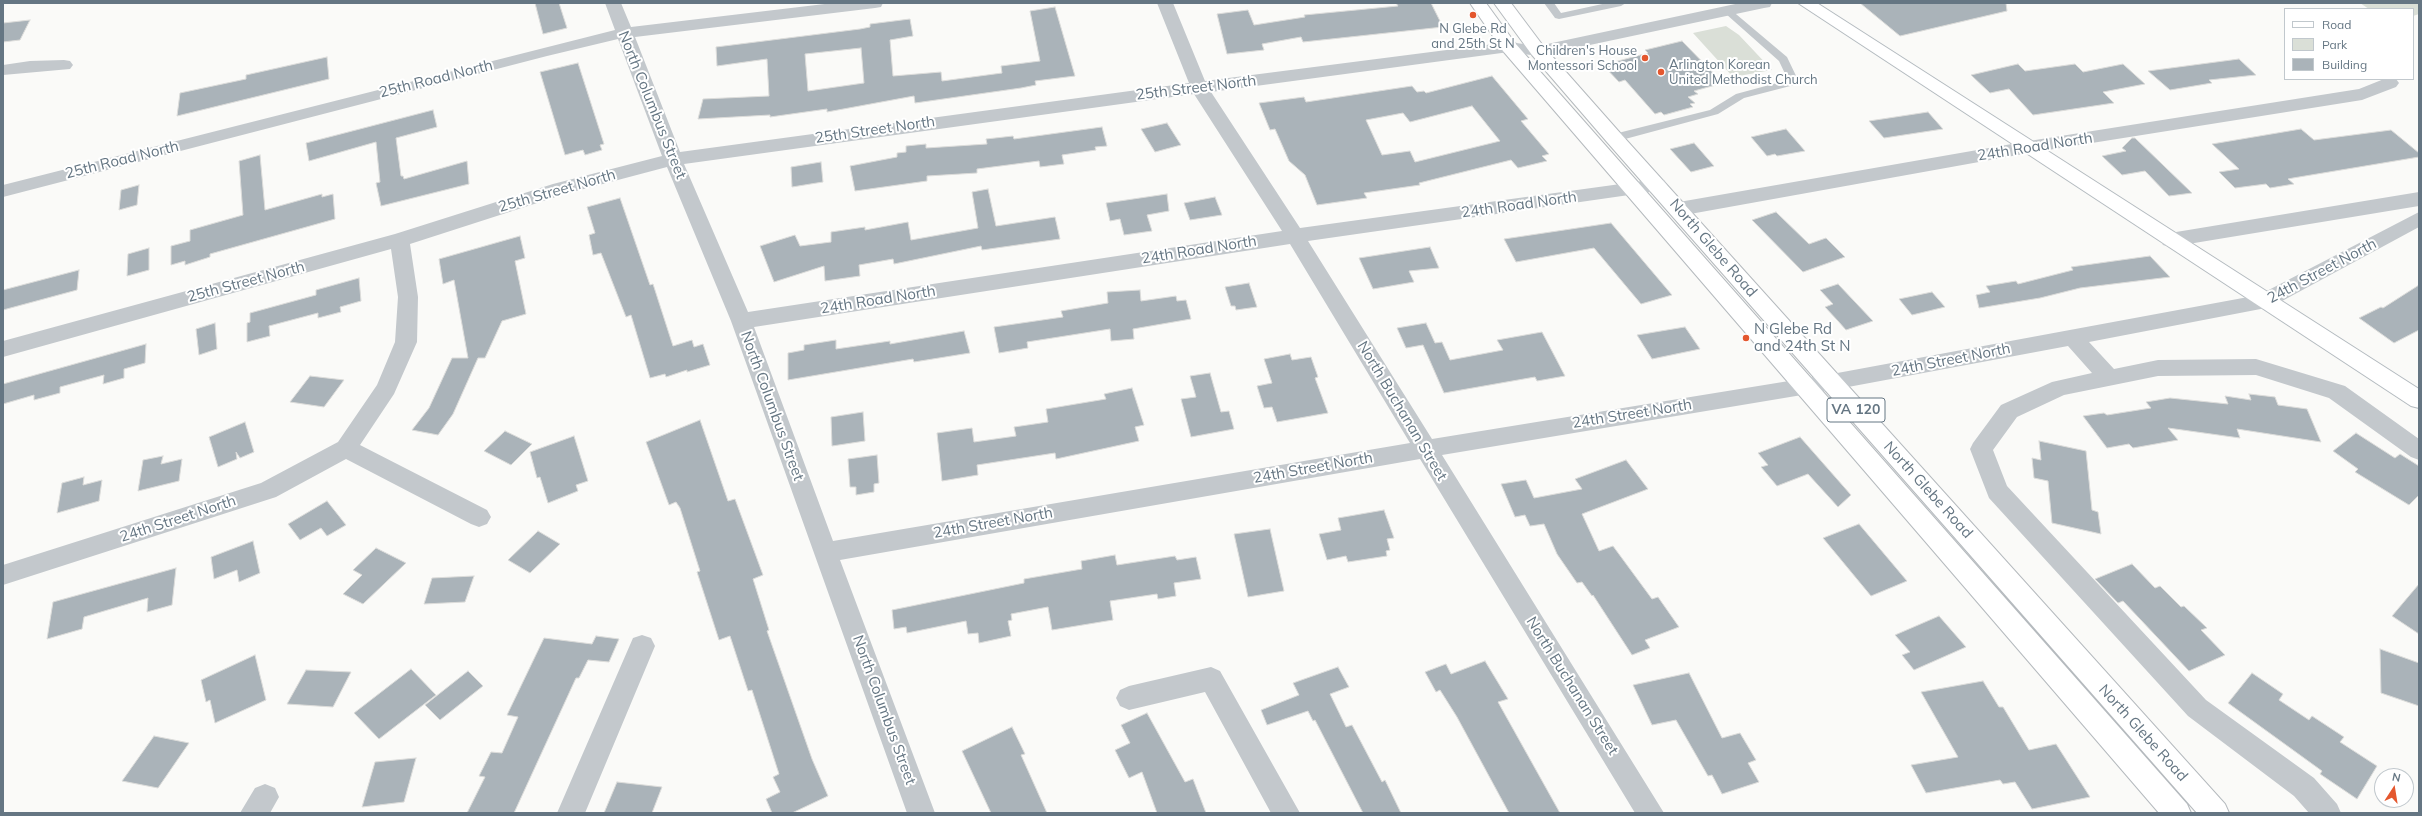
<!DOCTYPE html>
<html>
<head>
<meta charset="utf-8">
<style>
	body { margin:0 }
	#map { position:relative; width:2422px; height:816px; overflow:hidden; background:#fafaf8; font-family:Mulish,sans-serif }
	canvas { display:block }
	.frame { position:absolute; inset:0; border:4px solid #657683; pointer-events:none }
	.legend { position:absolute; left:2284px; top:8px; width:130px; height:72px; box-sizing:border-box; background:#fff; border:1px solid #c1c8cd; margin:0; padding:5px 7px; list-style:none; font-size:12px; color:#657683 }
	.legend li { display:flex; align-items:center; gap:8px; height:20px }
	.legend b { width:20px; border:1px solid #c1c8cd }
	.north { position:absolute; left:2374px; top:768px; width:40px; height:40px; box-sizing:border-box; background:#fff; border:1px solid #c1c8cd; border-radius:50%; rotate:12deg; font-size:11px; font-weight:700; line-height:16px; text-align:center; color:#657683 }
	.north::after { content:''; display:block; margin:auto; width:14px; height:18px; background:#e4572e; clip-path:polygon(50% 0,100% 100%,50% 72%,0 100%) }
</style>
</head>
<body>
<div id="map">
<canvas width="2422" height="816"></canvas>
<div class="frame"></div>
<ul class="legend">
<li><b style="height:5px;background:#fff"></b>Road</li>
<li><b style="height:11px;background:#dadfd7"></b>Park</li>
<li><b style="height:11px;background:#aab3b9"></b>Building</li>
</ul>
<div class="north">N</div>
</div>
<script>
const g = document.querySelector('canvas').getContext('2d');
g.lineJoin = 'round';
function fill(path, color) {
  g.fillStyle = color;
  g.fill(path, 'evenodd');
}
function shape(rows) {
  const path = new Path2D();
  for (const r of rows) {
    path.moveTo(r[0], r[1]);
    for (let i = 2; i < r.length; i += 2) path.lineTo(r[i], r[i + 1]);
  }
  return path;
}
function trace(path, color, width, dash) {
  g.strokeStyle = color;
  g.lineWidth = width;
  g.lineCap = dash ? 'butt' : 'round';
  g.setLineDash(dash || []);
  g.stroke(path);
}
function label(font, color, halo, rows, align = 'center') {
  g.font = font + ' Mulish,sans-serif';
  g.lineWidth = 4;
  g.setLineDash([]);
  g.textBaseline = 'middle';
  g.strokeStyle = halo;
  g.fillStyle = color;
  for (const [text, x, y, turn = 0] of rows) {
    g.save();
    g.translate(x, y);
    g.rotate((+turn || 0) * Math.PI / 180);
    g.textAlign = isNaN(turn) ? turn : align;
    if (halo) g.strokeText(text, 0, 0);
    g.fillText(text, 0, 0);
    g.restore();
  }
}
const green = shape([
	[2360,3,2419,3,2419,14,2413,16,2413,9,2369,9],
	[1726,26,1739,35,1772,70,1733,77,1693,33]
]);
const building = shape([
	[535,3,559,3,567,28,543,34,535,3],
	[1396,3,1431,3,1443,27,1303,42,1301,37,1262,44,1264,50,1227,54,1217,14,1248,10,1254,25,1305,17,1304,15,1398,6,1396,3],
	[1860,3,2006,3,2007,11,1900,36,1860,3],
	[1055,7,1075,76,1035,81,1036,85,1021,88,915,103,914,96,827,112,827,109,770,117,770,115,698,119,703,99,769,96,767,59,717,66,716,47,860,29,870,27,870,24,910,19,913,36,890,40,893,76,941,72,942,81,1002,73,1001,66,1040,61,1030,11,1055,7],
	[861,48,864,83,808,91,805,54,861,48],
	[30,20,20,40,3,42,3,23,30,20],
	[1682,41,1723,83,1694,91,1698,94,1688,97,1695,103,1690,104,1693,107,1664,115,1661,112,1655,114,1625,80,1619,82,1603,65,1648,53,1645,50,1682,41],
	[327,57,329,79,177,116,180,93,246,79,246,75,327,57],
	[2239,59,2256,75,2209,80,2212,83,2170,90,2148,71,2239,59],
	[578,63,604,144,600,145,602,150,585,155,583,150,565,155,540,72,578,63],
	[2018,64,2025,71,2075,64,2083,72,2123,64,2145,84,2103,92,2114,103,2033,115,2009,89,1990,93,1971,75,2018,64],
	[1492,76,1528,119,1521,121,1549,154,1542,156,1547,161,1518,168,1511,160,1419,183,1420,185,1364,193,1367,198,1317,205,1305,175,1289,161,1275,129,1270,130,1259,103,1304,97,1306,102,1412,86,1417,92,1424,91,1426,93,1492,76],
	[1472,106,1500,141,1415,162,1410,151,1382,155,1366,120,1403,113,1410,122,1472,106],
	[433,110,437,127,396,138,401,176,403,176,404,179,467,161,469,184,381,206,376,183,380,182,376,142,309,161,306,143,433,110],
	[1928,112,1943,129,1884,138,1869,121,1928,112],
	[1167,123,1181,145,1155,152,1141,129,1167,123],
	[1102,127,1107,146,1095,147,1096,150,1062,155,1064,164,1040,167,1039,161,977,169,977,173,927,176,927,181,855,191,850,166,897,157,897,153,906,152,906,146,926,144,926,148,987,144,986,139,1013,136,1014,139,1102,127],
	[1786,129,1805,151,1777,156,1775,154,1767,156,1751,137,1786,129],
	[2301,129,2314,140,2391,130,2419,153,2419,157,2293,178,2288,179,2294,184,2270,188,2266,184,2235,188,2219,172,2239,169,2212,144,2301,129],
	[2132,138,2135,138,2192,193,2169,196,2145,171,2122,175,2102,156,2126,151,2122,148,2132,138],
	[1694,143,1714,166,1691,172,1670,149,1694,143],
	[260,155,265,210,322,194,322,197,333,194,335,219,210,254,210,257,185,265,185,261,171,265,171,246,190,241,190,230,243,215,239,161,260,155],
	[821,162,823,182,792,187,791,167,821,162],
	[139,185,137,205,119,210,121,190,139,185],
	[988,189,996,226,1055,217,1060,239,982,250,981,246,894,264,893,259,859,265,860,276,825,281,824,266,774,282,760,246,795,235,800,246,831,242,831,232,865,227,865,230,908,222,911,240,978,228,972,192,988,189],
	[1167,194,1169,211,1147,215,1152,231,1124,235,1120,219,1110,221,1106,203,1167,194],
	[1215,197,1222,215,1190,220,1184,203,1215,197],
	[620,198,650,285,653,284,673,346,692,340,694,347,703,344,710,365,687,372,687,370,666,377,665,374,650,378,631,315,626,317,601,253,593,255,589,235,595,233,587,207,620,198],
	[1776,212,1809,244,1826,238,1845,257,1803,272,1752,220,1776,212],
	[1611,223,1672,295,1641,304,1594,248,1516,262,1504,239,1611,223],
	[520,236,525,258,515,261,526,314,502,321,485,358,478,358,453,414,438,435,412,430,429,408,452,358,468,358,454,280,443,284,439,259,520,236],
	[1430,247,1439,268,1409,271,1414,282,1373,289,1359,258,1430,247],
	[149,248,149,270,127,276,128,254,149,248],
	[2150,256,2170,277,2080,288,2040,298,1979,308,1976,295,1990,292,1986,286,2016,281,2018,284,2073,270,2071,267,2150,256],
	[79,270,77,290,3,310,3,290,79,270],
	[359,278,361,301,340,307,341,312,318,318,318,313,269,326,270,336,247,342,247,323,250,322,250,313,316,295,316,290,359,278],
	[1249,283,1257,307,1236,310,1235,306,1231,306,1225,287,1249,283],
	[1838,284,1873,321,1846,330,1838,321,1825,307,1833,304,1820,290,1838,284],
	[2419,285,2419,330,2394,343,2359,318,2381,307,2383,308,2419,285],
	[1140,290,1141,301,1176,296,1177,301,1186,300,1191,319,1133,329,1134,339,1111,341,1110,329,1027,342,1028,348,999,353,994,327,1063,317,1061,311,1108,303,1107,292,1140,290],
	[1932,292,1945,307,1912,315,1899,299,1932,292],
	[215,323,217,349,199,355,196,329,215,323],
	[1426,323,1435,343,1442,342,1450,360,1503,350,1497,340,1542,332,1565,376,1537,381,1535,377,1444,393,1423,345,1406,348,1397,328,1426,323],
	[1685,327,1700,349,1652,359,1637,335,1685,327],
	[964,331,970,353,914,362,913,359,788,380,788,353,804,350,804,345,836,340,836,349,890,341,890,344,964,331],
	[146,344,145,363,124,369,124,378,103,384,104,375,60,387,60,393,34,400,34,395,3,404,3,384,146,344],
	[1290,354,1292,360,1311,357,1318,377,1315,378,1328,413,1277,422,1272,407,1264,408,1257,386,1272,383,1264,359,1290,354],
	[1210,373,1221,412,1229,411,1234,429,1191,437,1181,399,1196,397,1190,376,1210,373],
	[310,376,344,380,324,407,290,402,310,376],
	[1132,388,1144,425,1135,427,1139,441,1056,459,1055,453,977,465,978,475,942,481,937,433,972,428,974,442,1016,436,1014,427,1048,422,1046,409,1106,399,1104,394,1132,388],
	[2249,394,2275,397,2278,405,2307,409,2321,442,2237,429,2240,438,2168,428,2178,440,2133,448,2129,444,2107,448,2083,416,2104,413,2107,415,2151,408,2146,402,2170,398,2228,404,2225,396,2251,400,2249,394],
	[863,412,865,441,832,446,831,417,863,412],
	[700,420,728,501,735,499,763,575,753,579,769,630,767,631,812,759,828,796,792,813,772,813,766,799,780,792,773,777,779,774,752,690,748,691,730,636,719,640,697,572,700,571,680,508,676,502,669,505,646,442,700,420],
	[245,422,254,452,240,458,236,452,237,459,218,467,209,437,245,422],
	[505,431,532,444,511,465,484,451,505,431],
	[2356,433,2395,458,2400,454,2419,466,2419,495,2409,505,2355,472,2358,469,2333,451,2356,433],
	[574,436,588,481,576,485,578,491,548,503,540,477,537,478,530,452,574,436],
	[1800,437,1851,495,1838,507,1808,474,1777,486,1761,467,1768,465,1758,453,1800,437],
	[2039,441,2086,451,2092,510,2098,512,2101,534,2052,523,2048,481,2034,478,2032,458,2041,460,2039,441],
	[877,455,879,483,874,484,874,492,856,495,856,487,850,487,848,459,877,455],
	[163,456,161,464,182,459,179,481,138,491,143,460,163,456],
	[1626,460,1648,489,1582,514,1599,551,1613,546,1652,599,1658,597,1679,627,1645,640,1650,648,1632,655,1593,595,1592,596,1582,582,1577,583,1557,554,1544,524,1530,526,1525,515,1515,517,1501,484,1526,480,1534,498,1582,489,1575,479,1626,460],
	[84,477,83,485,102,480,99,501,57,513,62,483,84,477],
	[327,501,346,525,327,536,321,528,300,540,288,524,327,501],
	[1384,510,1394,538,1387,539,1390,550,1386,551,1387,556,1348,562,1346,556,1327,560,1319,534,1341,530,1338,518,1384,510],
	[1859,524,1907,581,1871,596,1823,538,1859,524],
	[1270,529,1284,591,1248,597,1234,534,1270,529],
	[538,531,560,544,530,573,508,560,538,531],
	[253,541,260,573,239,582,237,570,214,579,211,557,253,541],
	[376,548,406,563,363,604,343,594,362,575,353,570,376,548],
	[1115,555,1117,565,1175,556,1177,560,1196,557,1201,579,1174,583,1176,596,1158,599,1157,594,1110,601,1113,620,1052,630,1048,607,1011,614,1012,620,1008,621,1011,636,979,643,978,633,968,634,966,621,907,633,906,627,894,629,892,610,1024,583,1024,579,1082,569,1081,561,1115,555],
	[2132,564,2155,588,2160,586,2181,607,2184,606,2207,628,2201,630,2225,655,2189,671,2123,601,2118,603,2095,579,2132,564],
	[176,568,172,605,147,612,148,598,84,617,82,629,47,639,53,602,176,568],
	[474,576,465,602,424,604,432,578,474,576],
	[2419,584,2419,634,2392,616,2419,584],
	[1939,616,1966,647,1914,670,1902,655,1910,652,1895,635,1939,616],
	[596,636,619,639,609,662,588,660,579,678,576,678,514,813,467,813,485,777,479,776,491,752,502,753,518,717,507,715,544,638,592,644,596,636],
	[2380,649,2419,663,2419,706,2381,693,2380,649],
	[255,655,266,700,215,723,210,700,206,702,201,680,255,655],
	[1485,661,1508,699,1498,702,1560,813,1509,813,1457,717,1440,690,1436,692,1425,672,1446,664,1451,674,1485,661],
	[1338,667,1349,687,1330,694,1346,727,1352,725,1382,782,1385,780,1401,813,1363,813,1315,720,1313,721,1308,711,1267,725,1261,710,1299,695,1293,683,1338,667],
	[411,669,436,695,379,739,354,713,411,669],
	[306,670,351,672,333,707,287,704,306,670],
	[468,671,483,686,440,720,425,705,468,671],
	[1689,673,1722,738,1740,733,1756,760,1748,763,1759,782,1722,794,1712,775,1708,776,1676,720,1652,725,1633,685,1689,673],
	[2252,673,2283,694,2279,700,2309,720,2312,716,2344,737,2340,742,2377,766,2357,799,2320,774,2322,771,2228,703,2252,673],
	[1983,681,1999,707,2003,707,2029,750,2056,744,2090,797,2032,809,2015,782,2003,784,2000,780,1926,793,1911,765,1958,757,1921,692,1983,681],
	[1147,713,1185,782,1193,779,1206,813,1157,813,1142,772,1129,778,1115,750,1130,743,1121,725,1147,713],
	[1012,727,1025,754,1021,755,1047,813,991,813,962,751,1012,727],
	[154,736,189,743,158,788,122,781,154,736],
	[416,758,404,802,362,807,375,762,416,758],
	[617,782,662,787,652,813,604,813,617,782]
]);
const lane = shape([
	[1544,3,1554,3,1561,13,1607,3,1626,3,1621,6,1559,19,1555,18,1544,3],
	[1730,9,1787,57,1799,82,1798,84,1744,98,1718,114,1614,142,1610,141,1610,135,1710,110,1736,94,1788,80,1779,61,1726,14,1725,12,1730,9]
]);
const street = shape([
	[605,3,621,3,631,27,833,3,883,3,881,7,875,8,635,37,680,152,1189,83,1157,3,1173,3,1205,81,1509,42,1538,46,1740,3,1772,3,1770,7,1764,8,1538,56,1509,52,1211,92,1300,228,1657,179,1664,180,1667,185,1664,190,1657,191,1308,241,1432,439,1832,374,2259,295,2419,212,2419,227,2271,307,2089,342,2114,369,2158,360,2256,359,2345,386,2419,439,2419,460,2411,457,2329,398,2256,375,2158,376,2064,395,2017,417,1993,450,2007,486,2206,700,2314,778,2337,804,2341,813,2309,813,2294,796,2188,716,1989,498,1970,449,1973,443,2001,405,2052,382,2092,373,2068,346,1832,390,1442,455,1664,813,1635,813,1420,459,840,560,935,813,907,813,731,321,667,167,565,194,410,244,418,297,417,342,394,394,360,445,487,510,491,517,487,524,479,527,471,524,346,459,276,497,3,585,3,565,261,483,338,442,377,385,395,342,398,297,391,249,3,357,3,341,395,234,553,184,662,156,618,39,547,56,3,197,3,185,615,30,605,3],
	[1194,94,1282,231,748,312,684,164,1194,94],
	[1290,244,1410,443,833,541,754,327,1290,244],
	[64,60,70,61,73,65,70,69,3,75,3,65,30,61,64,60],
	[2384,79,2396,79,2399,83,2396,87,2362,100,2029,153,1679,216,1672,214,1669,209,1672,204,1679,202,2029,141,2359,89,2384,79],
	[2419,192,2419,206,2170,247,2163,245,2160,240,2163,235,2170,233,2419,192],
	[642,635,651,638,655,646,585,813,557,813,633,638,642,635],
	[1211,667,1220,671,1300,813,1271,813,1205,692,1129,710,1120,706,1116,698,1120,690,1129,686,1211,667],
	[265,784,275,788,279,797,270,813,240,813,255,788,265,784]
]);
const secondary = shape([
	[1798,3,1817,3,2419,389,2419,408,2411,406,1798,3]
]);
const primary = shape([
	[1470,3,1486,3,1515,43,2187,804,2191,813,2159,813,1503,51,1470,3],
	[1494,3,1511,3,1544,47,1621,134,2225,804,2229,813,2197,813,1607,142,1532,55,1494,3]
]);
const markers = [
	[1473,15,4,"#e4572e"],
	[1645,58,4,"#e4572e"],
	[1661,72,4,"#e4572e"],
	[1746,338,4,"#e4572e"]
];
const farPoinames = [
	["N Glebe Rd",1473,29],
	["and 25th St N",1473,44],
	["Children's House",1637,51,"right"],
	["Montessori School",1637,66,"right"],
	["Arlington Korean",1669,65,"left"],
	["United Methodist Church",1669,80,"left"]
];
const shields = [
	[1856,410,58]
];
const shieldNames = [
	["VA 120",1856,410]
];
const streetNames = [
	["25th Road North",436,79,-14],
	["25th Street North",1196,88,-7],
	["North Columbus Street",652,105,68],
	["25th Street North",875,130,-8],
	["24th Road North",2035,147,-9],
	["25th Road North",122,160,-14],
	["25th Street North",557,191,-16],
	["24th Road North",1519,205,-8],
	["North Glebe Road",1713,248,49],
	["24th Road North",1199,250,-9],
	["24th Street North",2322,271,-28],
	["25th Street North",246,282,-15],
	["24th Road North",878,300,-9],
	["24th Street North",1951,360,-11],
	["North Columbus Street",772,406,70],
	["North Buchanan Street",1402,411,59],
	["24th Street North",1632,414,-9],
	["24th Street North",1313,468,-10],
	["North Glebe Road",1928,490,48],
	["24th Street North",178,519,-18],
	["24th Street North",993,523,-10],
	["North Buchanan Street",1572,686,58],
	["North Columbus Street",884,710,70],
	["North Glebe Road",2143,733,48]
];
const poiNames = [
	["N Glebe Rd",1754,329],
	["and 24th St N",1754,346]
];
fill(green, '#dadfd7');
fill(building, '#aab3b9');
trace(building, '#dcdcda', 1);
trace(secondary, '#b3babf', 2);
trace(primary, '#b5babe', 2);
fill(lane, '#c3c8cc');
fill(street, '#c3c8cc');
fill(secondary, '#fff');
fill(primary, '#fff');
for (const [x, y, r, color] of markers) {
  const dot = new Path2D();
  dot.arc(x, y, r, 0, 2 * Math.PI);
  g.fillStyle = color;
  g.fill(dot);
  trace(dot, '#fff', 1.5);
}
label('13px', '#657683', '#fff', farPoinames);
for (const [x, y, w] of shields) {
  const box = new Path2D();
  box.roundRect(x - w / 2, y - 12, w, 24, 3);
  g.fillStyle = '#fff';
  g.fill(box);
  trace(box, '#657683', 1);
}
label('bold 14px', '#657683', null, shieldNames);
label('15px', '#657683', '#fff', streetNames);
label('15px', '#657683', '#fff', poiNames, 'left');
</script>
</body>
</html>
